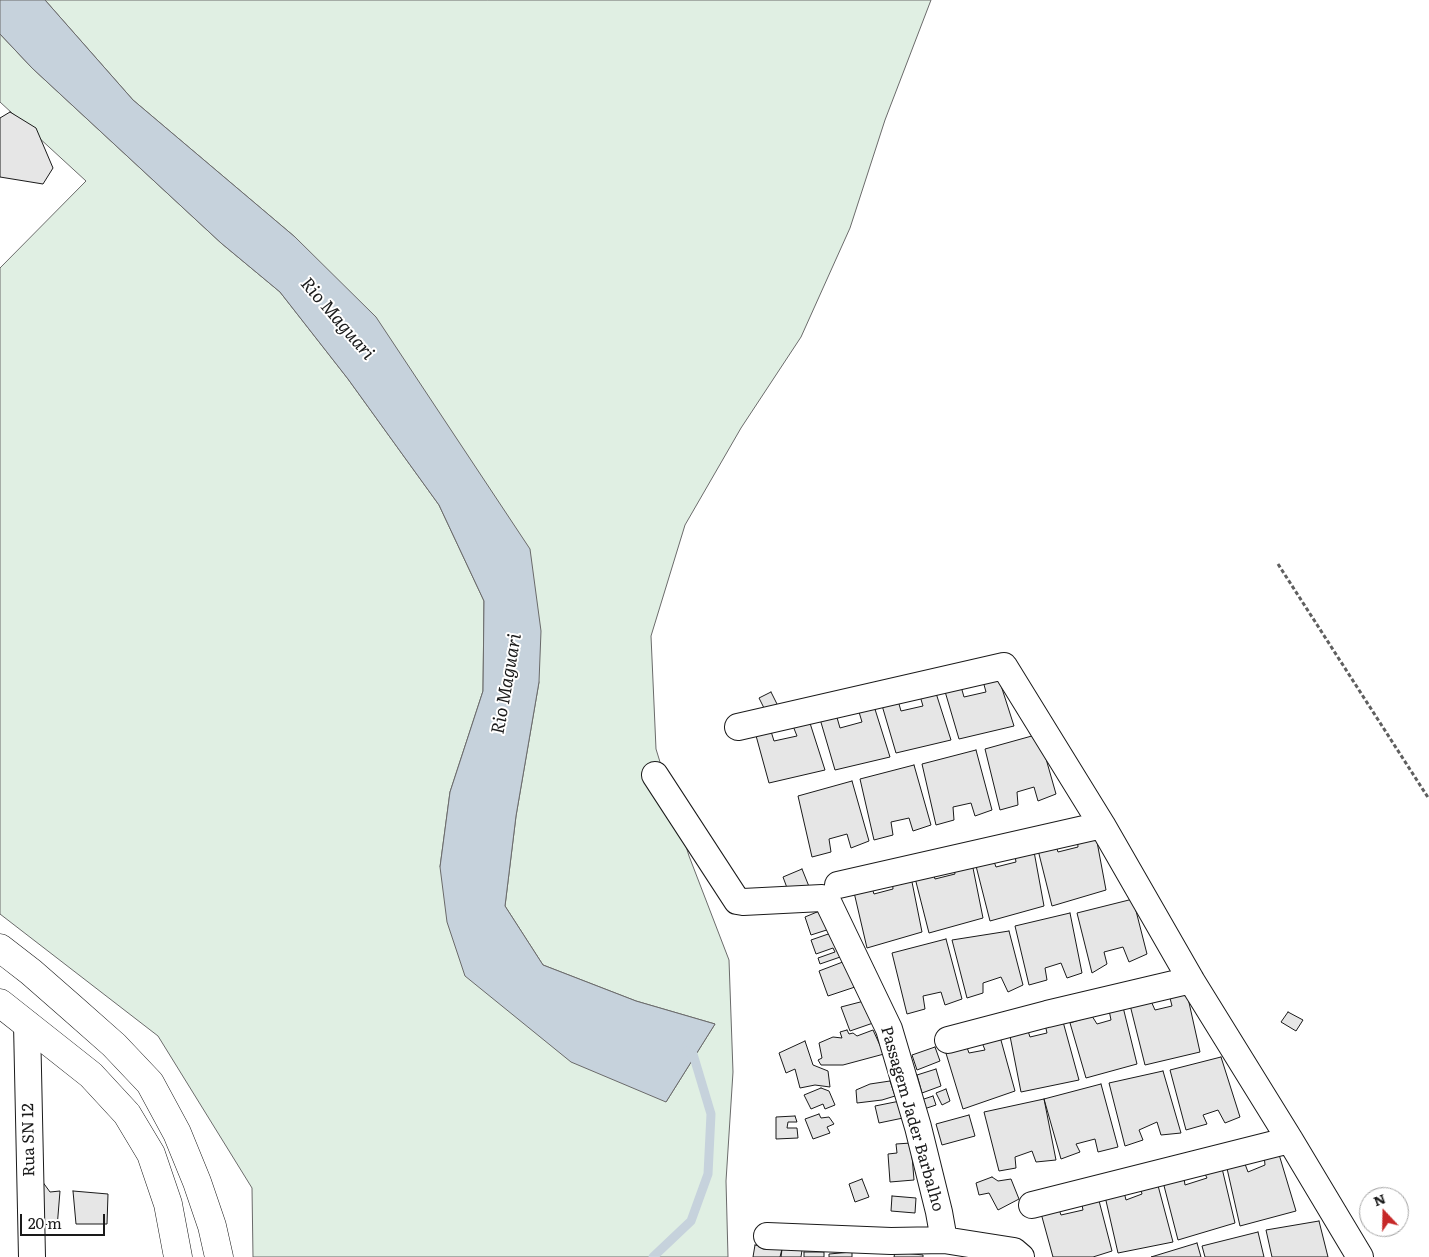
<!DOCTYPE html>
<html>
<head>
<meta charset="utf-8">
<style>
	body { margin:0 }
	#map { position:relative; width:1429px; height:1257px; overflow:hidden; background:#fff; font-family:Literata,serif }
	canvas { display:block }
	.north { position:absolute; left:1359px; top:1187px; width:50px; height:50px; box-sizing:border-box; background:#fff; border:1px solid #a3a3a3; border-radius:50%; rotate:339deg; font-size:14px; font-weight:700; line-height:20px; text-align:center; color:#1a1a1a }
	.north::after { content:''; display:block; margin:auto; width:18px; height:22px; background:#c62828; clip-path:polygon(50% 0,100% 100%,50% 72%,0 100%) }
	.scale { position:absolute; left:20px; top:1214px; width:85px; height:22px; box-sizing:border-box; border:2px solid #1a1a1a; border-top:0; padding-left:6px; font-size:15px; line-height:18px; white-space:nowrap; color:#1a1a1a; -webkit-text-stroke:4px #fff; paint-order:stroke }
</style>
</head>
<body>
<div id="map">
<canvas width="1429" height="1257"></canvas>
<div class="north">N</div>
<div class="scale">20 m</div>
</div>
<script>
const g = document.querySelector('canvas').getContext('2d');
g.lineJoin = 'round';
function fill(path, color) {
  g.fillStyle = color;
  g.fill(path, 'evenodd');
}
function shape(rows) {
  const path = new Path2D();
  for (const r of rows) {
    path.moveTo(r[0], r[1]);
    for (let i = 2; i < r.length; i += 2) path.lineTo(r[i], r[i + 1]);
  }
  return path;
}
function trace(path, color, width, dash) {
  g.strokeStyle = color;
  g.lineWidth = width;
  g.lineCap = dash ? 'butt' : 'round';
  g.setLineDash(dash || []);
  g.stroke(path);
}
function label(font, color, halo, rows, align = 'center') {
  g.font = font + ' Literata,serif';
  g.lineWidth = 4;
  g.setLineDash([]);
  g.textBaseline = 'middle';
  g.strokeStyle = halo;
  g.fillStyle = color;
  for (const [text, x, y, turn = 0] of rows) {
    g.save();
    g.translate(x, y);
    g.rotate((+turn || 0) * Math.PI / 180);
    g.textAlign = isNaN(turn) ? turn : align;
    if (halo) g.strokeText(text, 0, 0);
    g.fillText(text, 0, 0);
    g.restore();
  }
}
const green = shape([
	[45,0,931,0,885,120,850,228,801,337,741,428,685,525,651,636,656,749,689,856,729,960,733,1072,726,1181,728,1257,253,1257,252,1188,158,1036,0,914,0,268,86,181,0,102,0,34,32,68,221,243,280,292,348,379,439,505,484,601,483,691,450,792,440,867,666,1102,715,1024,636,1001,543,965,505,906,516,816,539,682,295,237,133,100,45,0]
]);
const water = shape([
	[0,0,45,0,133,100,295,237,376,317,530,549,541,631,539,682,516,816,505,906,543,965,636,1001,715,1024,666,1102,571,1062,465,976,447,922,440,867,450,792,483,691,484,601,439,505,348,379,280,292,221,243,32,68,0,34,0,0]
]);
const stream = shape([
	[653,1257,691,1221,708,1174,711,1114,693,1054,687,1051]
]);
const building = shape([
	[10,112,36,128,53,168,43,184,0,177,0,118,10,112],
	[998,676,1014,726,959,739,944,688,960,683,964,697,986,692,983,681,998,676],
	[935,690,951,740,896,753,881,702,897,697,901,711,923,706,920,696,935,690],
	[771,692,779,708,767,714,759,698,771,692],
	[874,706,890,757,835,770,820,719,836,714,840,728,862,722,859,712,874,706],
	[809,720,825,770,769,783,755,732,770,728,774,741,797,736,793,726,809,720],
	[1039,734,1056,794,1038,801,1034,787,1017,792,1018,805,1000,810,985,749,1039,734],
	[976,750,992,810,975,816,971,803,953,807,954,820,936,825,922,764,976,750],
	[914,765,931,825,913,831,909,818,891,822,893,835,874,840,860,779,914,765],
	[852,781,869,841,851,848,847,834,829,839,831,852,812,857,798,796,852,781],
	[1095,831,1106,890,1052,906,1037,846,1054,840,1058,852,1078,847,1077,835,1095,831],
	[1033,846,1044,906,990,921,975,862,992,856,996,867,1016,862,1014,850,1033,846],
	[971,858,983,918,929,933,914,874,931,867,935,879,955,874,953,863,971,858],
	[802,869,810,889,790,896,783,877,802,869],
	[910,872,922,932,867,948,853,888,870,882,874,894,893,889,892,877,910,872],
	[1133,899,1147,954,1129,962,1123,947,1104,952,1107,964,1092,973,1077,913,1133,899],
	[829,907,836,927,811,935,805,917,829,907],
	[1070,913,1082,973,1067,978,1061,963,1045,968,1047,980,1029,985,1015,926,1070,913],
	[837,931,846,955,820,964,818,958,835,952,833,948,816,954,811,940,837,931],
	[1009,931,1023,985,1008,992,1001,977,983,983,983,993,967,998,952,940,1009,931],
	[946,939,962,999,945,1005,941,992,923,996,925,1009,907,1014,892,953,946,939],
	[848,960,858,986,828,996,819,971,848,960],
	[1186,989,1200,1052,1145,1065,1130,1005,1151,1001,1155,1010,1172,1006,1169,994,1186,989],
	[868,1000,876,1022,850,1031,841,1007,868,1000],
	[1123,1007,1137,1064,1086,1078,1070,1023,1092,1016,1097,1024,1111,1020,1109,1010,1123,1007],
	[1288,1012,1303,1020,1296,1031,1281,1022,1288,1012],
	[1062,1018,1079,1080,1021,1092,1009,1031,1026,1025,1030,1037,1047,1033,1044,1020,1062,1018],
	[847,1030,849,1034,853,1033,857,1036,873,1030,884,1054,843,1065,821,1065,818,1060,822,1058,819,1043,833,1037,842,1038,840,1032,847,1030],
	[999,1033,1015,1091,963,1109,945,1050,965,1042,969,1053,985,1050,981,1040,999,1033],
	[805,1041,813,1065,828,1071,830,1087,815,1085,800,1088,795,1069,786,1073,779,1053,805,1041],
	[935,1047,940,1061,917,1070,912,1055,935,1047],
	[1221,1057,1240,1117,1225,1123,1218,1110,1203,1115,1207,1124,1186,1130,1170,1070,1221,1057],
	[936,1069,941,1086,922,1093,917,1075,936,1069],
	[1163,1071,1181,1133,1161,1135,1157,1122,1139,1130,1143,1140,1125,1146,1109,1083,1163,1071],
	[890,1081,895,1096,882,1100,857,1103,856,1090,870,1084,890,1081],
	[1101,1084,1118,1147,1098,1152,1095,1139,1076,1144,1080,1152,1061,1159,1044,1099,1101,1084],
	[821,1088,829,1091,835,1105,825,1109,823,1104,811,1109,804,1095,821,1088],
	[946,1089,950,1101,942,1105,936,1093,946,1089],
	[933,1096,936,1105,924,1109,921,1100,933,1096],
	[1044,1099,1056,1160,1036,1162,1032,1151,1015,1157,1016,1168,999,1171,984,1112,1044,1099],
	[900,1101,903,1118,879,1123,875,1106,900,1101],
	[819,1114,821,1118,829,1117,834,1124,827,1127,830,1133,813,1139,805,1119,819,1114],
	[969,1115,975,1136,942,1145,936,1124,969,1115],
	[795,1116,797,1122,788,1122,787,1128,797,1128,798,1138,776,1139,776,1117,795,1116],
	[911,1143,914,1180,890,1182,888,1154,897,1153,896,1144,911,1143],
	[1278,1151,1296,1211,1240,1226,1226,1164,1242,1156,1248,1172,1265,1165,1264,1155,1278,1151],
	[1221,1164,1235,1223,1178,1240,1162,1178,1183,1172,1185,1185,1207,1178,1202,1168,1221,1164],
	[992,1177,998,1181,1011,1179,1019,1199,998,1210,989,1193,979,1195,976,1183,992,1177],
	[1156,1178,1173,1242,1118,1253,1104,1192,1123,1188,1126,1200,1142,1194,1139,1183,1156,1178],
	[862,1179,869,1197,855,1202,849,1184,862,1179],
	[42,1181,50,1192,60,1191,57,1228,39,1222,42,1181],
	[73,1191,108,1194,107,1224,76,1224,73,1191],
	[1097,1193,1112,1251,1093,1257,1053,1257,1039,1206,1056,1201,1061,1215,1083,1210,1081,1200,1097,1193],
	[892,1196,916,1198,915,1213,891,1211,892,1196],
	[1319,1221,1328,1257,1272,1257,1266,1230,1319,1221],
	[1258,1232,1264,1257,1205,1257,1202,1246,1258,1232],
	[1197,1243,1201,1257,1151,1257,1197,1243],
	[755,1245,782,1249,780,1257,753,1257,755,1245],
	[782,1249,802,1250,801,1257,781,1257,782,1249],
	[804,1252,824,1252,824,1257,804,1257,804,1252],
	[852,1252,852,1257,829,1257,829,1254,852,1252],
	[895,1252,923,1255,923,1257,894,1257,895,1252]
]);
const path = shape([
	[1278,564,1429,799]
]);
const minor = shape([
	[738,727,1004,666,1102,825,1191,980,1290,1140,1360,1257],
	[655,775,737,901,743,902,822,898,828,902,889,1029,918,1127,939,1212,944,1240,1014,1251,1021,1257],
	[838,885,1102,825],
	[27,1024,32,1257],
	[948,1040,1047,1014,1191,980],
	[1032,1205,1290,1140],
	[767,1236,891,1241,944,1240]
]);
const tertiary = shape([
	[0,948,31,972,71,1007,114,1045,150,1083,177,1133,197,1182,212,1226,219,1257],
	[0,1003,91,1075,127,1114,151,1154,168,1204,178,1257]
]);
const streetNames = [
	["Passagem Jader Barbalho",912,1119,74],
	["Rua SN 12",29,1140,-91]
];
const waterNames = [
	["Rio Maguari",337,319,49],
	["Rio Maguari",507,684,-80]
];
fill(green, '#e0efe3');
trace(green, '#6a6a6a', 1);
fill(water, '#c6d2dc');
trace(water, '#6a6a6a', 1);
trace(stream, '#c6d2dc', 9);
fill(building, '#e6e6e6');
trace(building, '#1a1a1a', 1);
trace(minor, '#1a1a1a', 28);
trace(tertiary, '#1a1a1a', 29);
trace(path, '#5f5f5f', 3, [4, 2.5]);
trace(minor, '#fff', 26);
trace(tertiary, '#fff', 28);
label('16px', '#1a1a1a', '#fff', streetNames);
label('italic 18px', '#1a1a1a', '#fff', waterNames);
</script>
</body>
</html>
